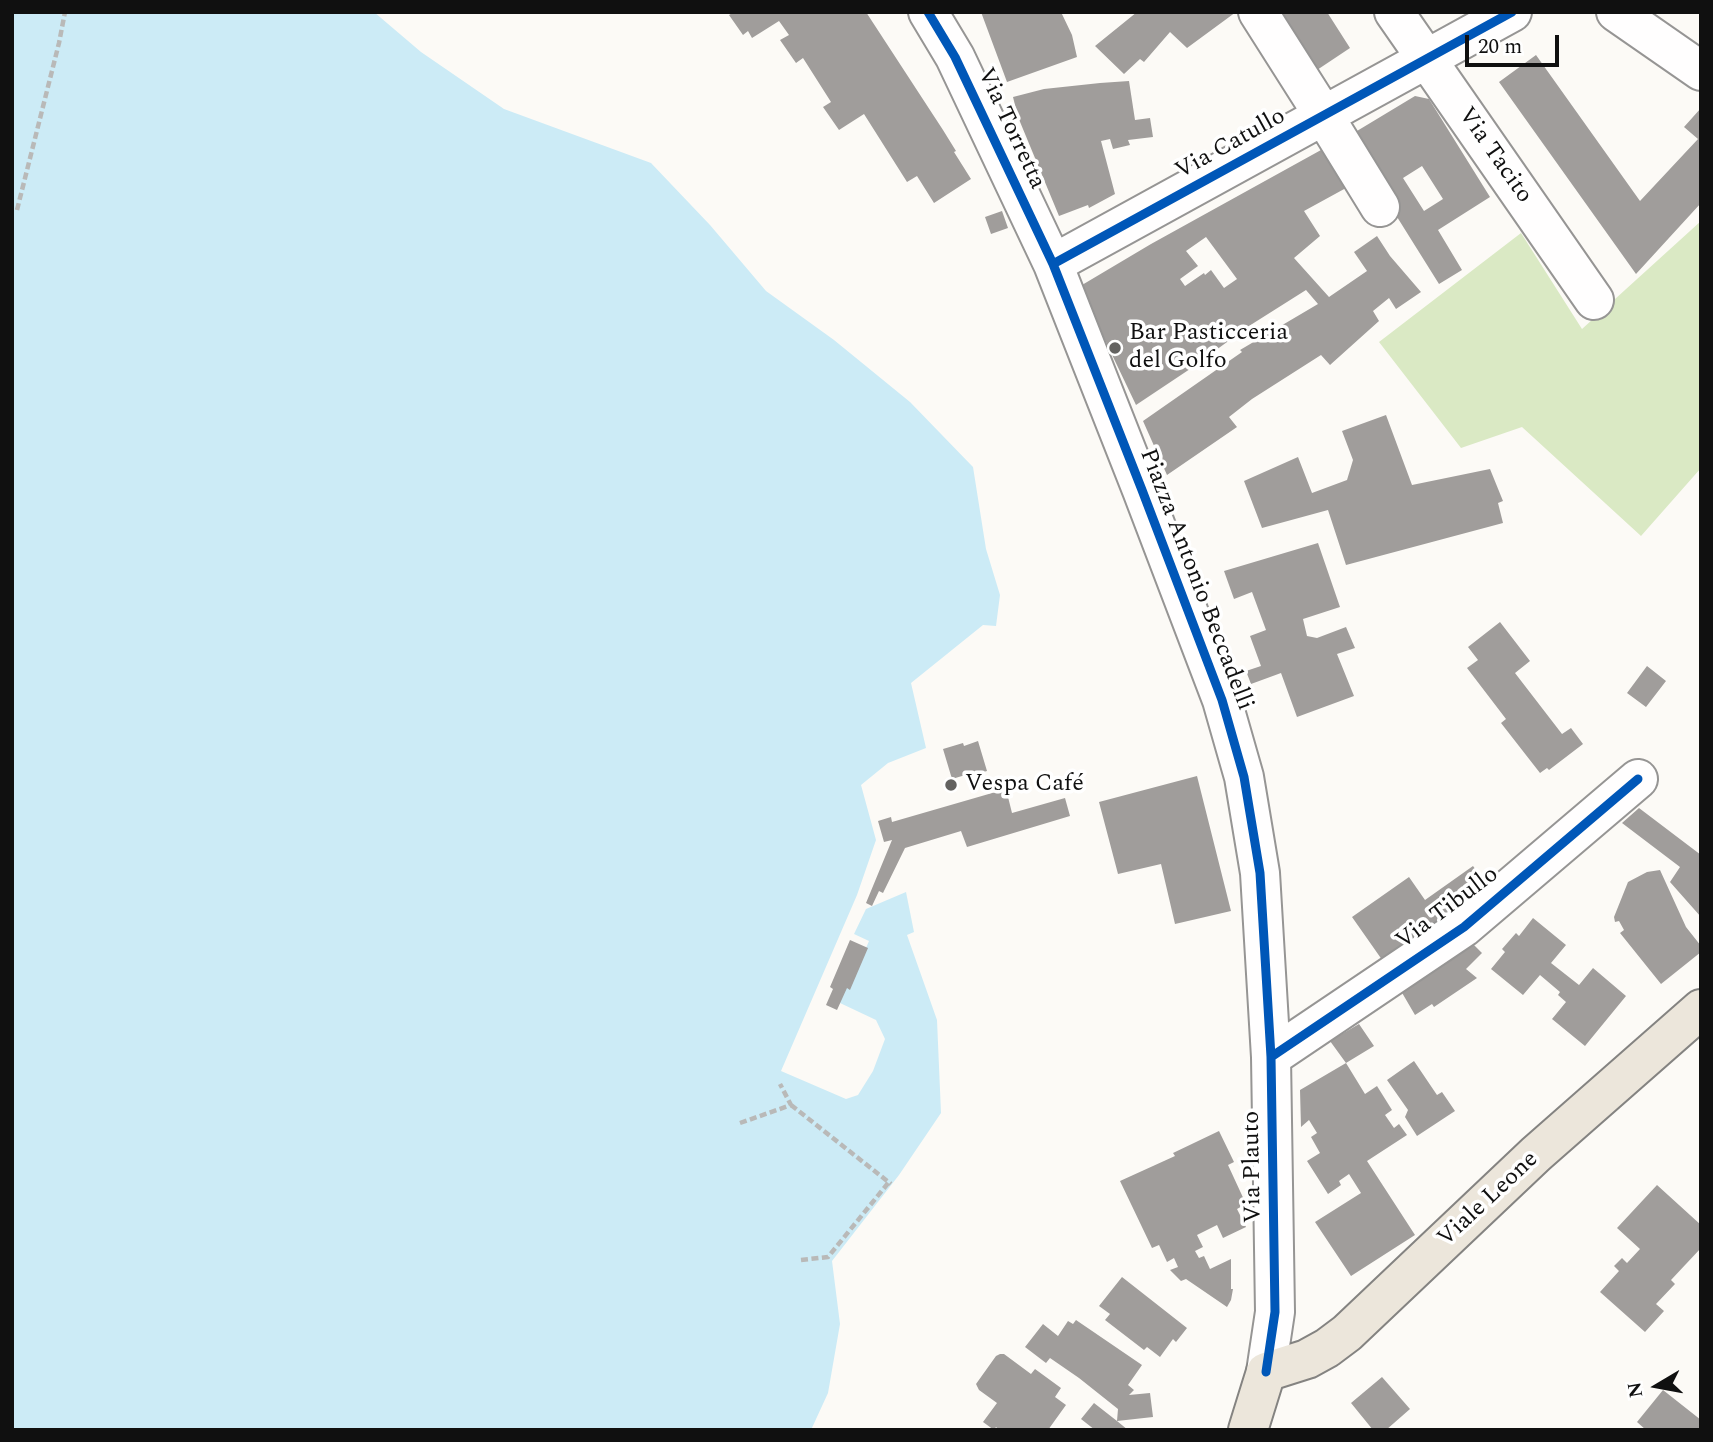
<!DOCTYPE html>
<html>
<head>
<meta charset="utf-8">
<style>
	body { margin:0 }
	#map { position:relative; width:1713px; height:1442px; overflow:hidden; background:#fcfaf6; font-family:Spectral,serif }
	canvas { display:block }
	.frame { position:absolute; inset:0; border:14px solid #101010; pointer-events:none }
	.north { position:absolute; left:1622px; top:1351px; width:70px; height:70px; -webkit-text-stroke:5px #fff; paint-order:stroke; rotate:260deg; font-size:19px; font-weight:700; line-height:28px; text-align:center; color:#101010 }
	.north::after { content:''; display:block; margin:auto; width:24px; height:32px; background:#101010; clip-path:polygon(50% 0,100% 100%,50% 72%,0 100%) }
	.scale { position:absolute; left:1465px; top:35px; width:94px; height:32px; box-sizing:border-box; border:4px solid #101010; border-top:0; padding-left:9px; font-size:21px; line-height:24px; white-space:nowrap; color:#101010; -webkit-text-stroke:5px #fff; paint-order:stroke }
</style>
</head>
<body>
<div id="map">
<canvas width="1713" height="1442"></canvas>
<div class="frame"></div>
<div class="north">N</div>
<div class="scale">20 m</div>
</div>
<script>
const g = document.querySelector('canvas').getContext('2d');
g.lineJoin = 'round';
function fill(path, color) {
  g.fillStyle = color;
  g.fill(path, 'evenodd');
}
function shape(rows) {
  const path = new Path2D();
  for (const r of rows) {
    path.moveTo(r[0], r[1]);
    for (let i = 2; i < r.length; i += 2) path.lineTo(r[i], r[i + 1]);
  }
  return path;
}
function trace(path, color, width, dash) {
  g.strokeStyle = color;
  g.lineWidth = width;
  g.lineCap = dash ? 'butt' : 'round';
  g.setLineDash(dash || []);
  g.stroke(path);
}
function label(font, color, halo, rows, align = 'center') {
  g.font = font + ' Spectral,serif';
  g.lineWidth = 7;
  g.setLineDash([]);
  g.textBaseline = 'middle';
  g.strokeStyle = halo;
  g.fillStyle = color;
  for (const [text, x, y, turn = 0] of rows) {
    g.save();
    g.translate(x, y);
    g.rotate((+turn || 0) * Math.PI / 180);
    g.textAlign = isNaN(turn) ? turn : align;
    if (halo) g.strokeText(text, 0, 0);
    g.fillText(text, 0, 0);
    g.restore();
  }
}
const forest = shape([
	[1701,221,1701,468,1641,536,1522,427,1461,448,1379,342,1521,233,1582,329]
]);
const water = shape([
	[14,12,374,12,421,52,504,109,651,163,710,225,766,291,834,340,910,402,973,467,986,549,1000,595,996,626,983,625,911,683,926,748,888,763,861,785,876,840,857,895,781,1071,846,1099,858,1095,873,1071,885,1039,876,1020,840,1003,844,985,851,983,869,941,854,934,866,909,906,892,914,932,907,935,937,1020,941,1113,899,1175,832,1261,840,1324,828,1393,811,1430,12,1430,12,17]
]);
const building = shape([
	[734,12,866,12,943,130,956,151,954,152,971,179,934,203,917,176,907,182,864,114,839,130,823,107,831,102,803,58,796,63,780,40,789,35,779,21,752,38,748,31,743,35,729,15],
	[981,12,1061,12,1072,35,1077,57,1007,82],
	[1137,12,1236,12,1187,48,1170,32,1144,62,1140,59,1124,74,1095,46],
	[1270,12,1327,12,1350,48,1311,74],
	[1536,55,1640,201,1698,139,1684,127,1701,108,1701,203,1636,274,1499,82],
	[1129,81,1135,120,1150,118,1153,137,1128,140,1130,145,1113,149,1110,139,1101,141,1115,194,1089,208,1088,205,1059,216,1018,117,1013,97,1044,89,1100,83],
	[1415,96,1429,99,1490,197,1438,230,1462,270,1439,284,1347,137],
	[1422,166,1443,199,1424,211,1403,178],
	[1321,150,1346,188,1304,211,1320,236,1294,258,1329,297,1367,271,1354,252,1377,236,1390,256,1421,292,1396,309,1389,298,1373,311,1379,321,1330,365,1321,355,1252,399,1229,417,1237,427,1167,475,1143,421,1242,352,1240,350,1318,304,1306,290,1249,326,1190,369,1136,405,1094,317,1082,285,1151,244],
	[1206,237,1237,279,1224,288,1211,270,1205,275,1204,273,1185,286,1180,279,1198,266,1186,251],
	[1002,211,1008,228,991,234,985,217],
	[1386,415,1412,485,1490,469,1503,501,1498,503,1503,523,1346,565,1328,510,1262,528,1244,481,1298,457,1312,493,1347,480,1353,460,1342,431],
	[1318,543,1340,607,1303,619,1307,636,1317,638,1346,627,1355,648,1337,654,1354,696,1297,717,1281,673,1251,684,1246,671,1261,666,1250,636,1266,630,1252,592,1234,599,1224,571],
	[1500,622,1530,661,1515,673,1562,734,1571,728,1583,744,1549,770,1547,768,1540,773,1501,723,1506,719,1467,668,1478,660,1468,647],
	[1647,666,1666,681,1646,707,1627,693],
	[978,741,987,771,972,775,972,773,952,779,943,749,963,743,964,746],
	[1197,776,1231,911,1175,924,1161,864,1118,874,1099,802],
	[1006,789,1012,813,1065,798,1070,816,967,847,961,831,905,848,883,893,879,891,872,906,866,903,892,840,884,842,878,821,891,817,892,822],
	[1639,808,1701,855,1701,917,1670,882,1680,867,1622,823],
	[1473,866,1491,891,1392,974,1352,917,1409,877,1425,900],
	[1660,870,1686,927,1701,946,1701,952,1661,984,1620,933,1624,930,1619,921,1615,922,1614,917,1628,882,1647,872],
	[1533,918,1566,945,1551,963,1579,985,1593,968,1626,996,1585,1046,1552,1019,1566,1002,1558,995,1560,992,1540,975,1523,995,1491,969,1505,952,1502,949,1516,933,1519,936],
	[850,940,868,948,850,990,847,988,837,1010,826,1005,833,989,830,987],
	[1470,941,1482,953,1466,969,1477,978,1434,1007,1432,1004,1415,1015,1401,991],
	[1359,1024,1374,1046,1346,1063,1330,1041],
	[1414,1061,1437,1095,1442,1092,1455,1111,1417,1136,1405,1117,1408,1110,1387,1080],
	[1346,1063,1365,1094,1377,1086,1392,1110,1385,1115,1394,1128,1399,1124,1407,1135,1367,1161,1415,1235,1351,1276,1315,1222,1361,1193,1349,1174,1339,1181,1341,1185,1328,1194,1307,1161,1320,1153,1311,1137,1317,1133,1309,1120,1301,1127,1300,1090],
	[1219,1131,1234,1162,1228,1165,1246,1204,1237,1209,1246,1227,1223,1238,1217,1225,1197,1235,1203,1247,1195,1251,1199,1258,1204,1256,1210,1269,1231,1259,1231,1289,1233,1289,1231,1300,1227,1307,1186,1279,1181,1281,1170,1270,1178,1267,1174,1258,1167,1262,1159,1245,1152,1248,1120,1181,1175,1156,1173,1153],
	[1657,1185,1701,1225,1701,1248,1671,1280,1675,1284,1656,1304,1664,1311,1645,1332,1600,1292,1619,1271,1614,1266,1622,1258,1627,1263,1640,1249,1617,1228],
	[1122,1277,1187,1328,1176,1342,1173,1339,1160,1357,1147,1347,1144,1350,1105,1320,1110,1314,1099,1306],
	[1076,1320,1142,1365,1128,1385,1134,1390,1129,1395,1150,1393,1153,1417,1117,1421,1118,1409,1079,1378,1050,1358,1046,1363,1025,1347,1043,1324,1058,1336,1068,1321,1073,1324],
	[1000,1354,1004,1354,1031,1374,1035,1369,1061,1388,1055,1397,1066,1405,1048,1430,999,1430,996,1427,994,1430,983,1422,997,1403,979,1390,976,1384,996,1356],
	[1382,1377,1410,1409,1386,1430,1373,1430,1351,1403],
	[1663,1390,1701,1420,1701,1430,1646,1430,1637,1422],
	[1094,1403,1117,1421,1128,1430,1095,1430,1081,1419]
]);
const path = shape([
	[17,210,59,43,65,12],
	[791,1105,891,1184],
	[740,1123,791,1105,780,1084],
	[801,1260,828,1257,889,1182]
]);
const minor = shape([
	[928,12,955,57,1053,264,1142,490,1222,700,1244,777,1260,873,1271,1057,1275,1312,1266,1372],
	[1258,12,1324,116,1380,207],
	[1394,12,1594,300],
	[1616,12,1701,71],
	[1053,264,1512,12],
	[1271,1057,1464,927,1638,779]
]);
const major = shape([
	[1248,1430,1266,1372,1307,1359,1327,1348,1347,1333,1536,1154,1701,1009]
]);
const cycleway = shape([
	[928,12,955,57,1053,264,1142,490,1222,700,1244,777,1260,873,1271,1057,1275,1312,1266,1372],
	[1053,264,1512,12],
	[1271,1057,1464,927,1638,779]
]);
const markers = [
	[1115,348,7,"#636260"],
	[951,785,7,"#636260"]
];
const streetNames = [
	["Via Torretta",1010,129,65],
	["Via Catullo",1231,145,-29],
	["Via Tacito",1494,156,55],
	["Piazza Antonio Beccadelli",1195,580,69],
	["Via Tibullo",1448,909,-37],
	["Via Plauto",1254,1167,-91],
	["Viale Leone",1489,1200,-43]
];
const poiNames = [
	["Bar Pasticceria",1129,334],
	["del Golfo",1129,362],
	["Vespa Café",965,785]
];
fill(forest, '#dae9c4');
fill(water, '#ccebf6');
fill(building, '#a09d9b');
trace(minor, '#969594', 42);
trace(major, '#848381', 42);
trace(path, '#b9b9b8', 4.5, [7, 3.5]);
trace(minor, '#fffefe', 38);
trace(major, '#ece6db', 38);
trace(cycleway, '#0057b8', 9);
for (const [x, y, r, color] of markers) {
  const dot = new Path2D();
  dot.arc(x, y, r, 0, 2 * Math.PI);
  g.fillStyle = color;
  g.fill(dot);
  trace(dot, '#fff', 2.5);
}
label('24px', '#101010', '#fff', streetNames);
label('24px', '#101010', '#fff', poiNames, 'left');
</script>
</body>
</html>
